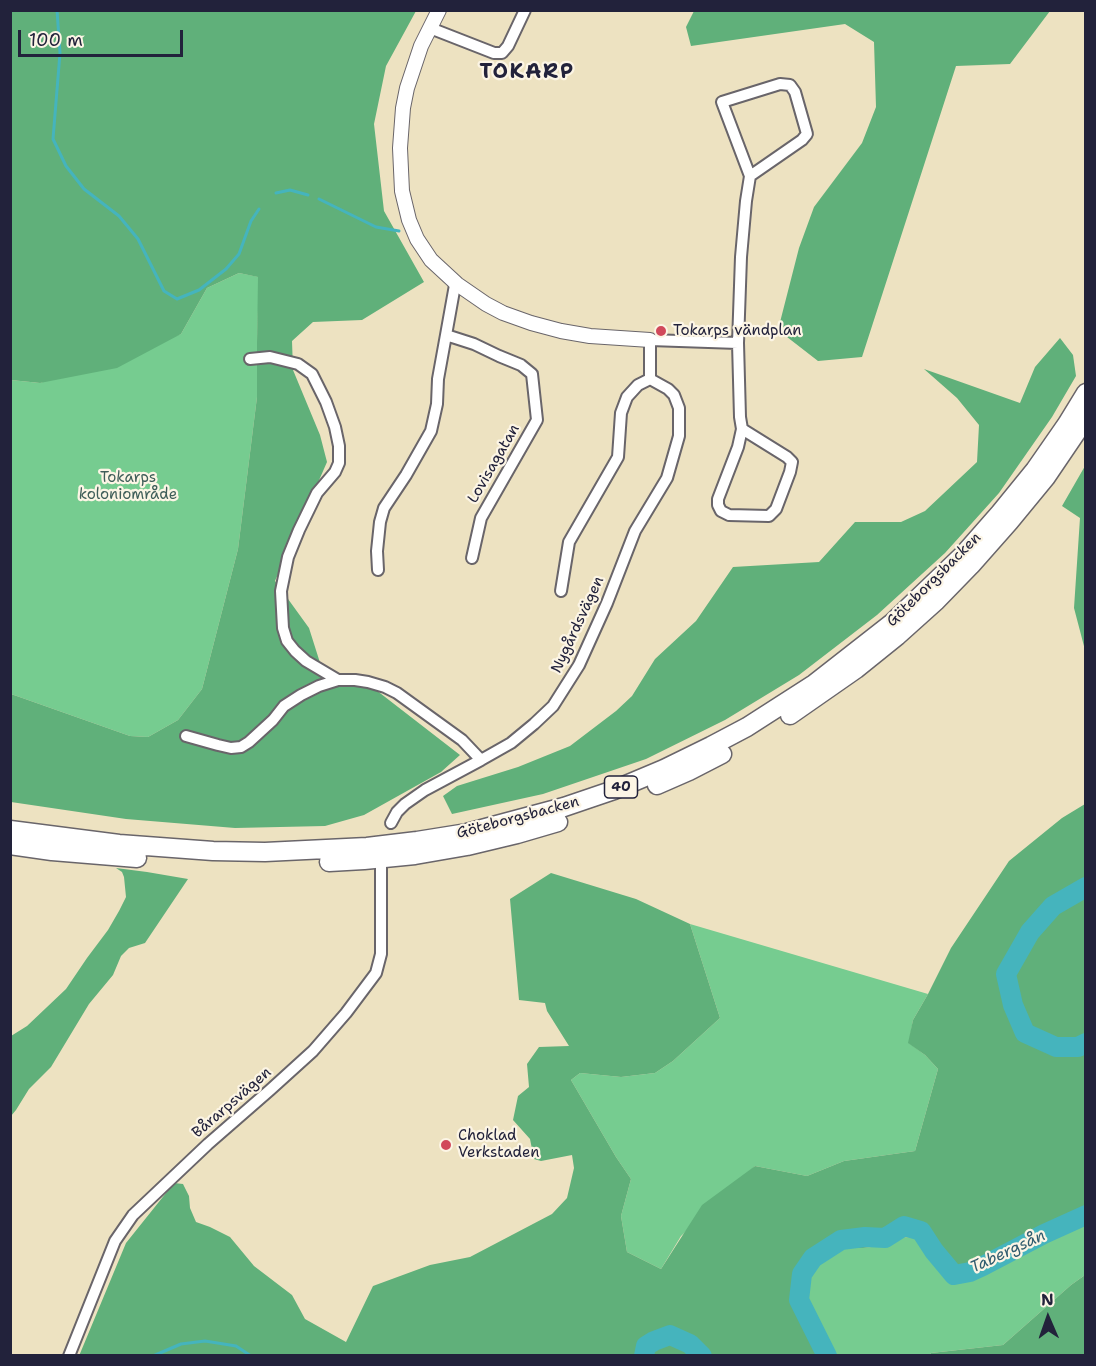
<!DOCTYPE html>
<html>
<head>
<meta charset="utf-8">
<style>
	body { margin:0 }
	#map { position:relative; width:1096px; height:1366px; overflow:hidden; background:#ede2c1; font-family:"Shantell Sans",sans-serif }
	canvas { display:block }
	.frame { position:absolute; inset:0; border:12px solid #22223b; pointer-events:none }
	.north { position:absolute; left:1018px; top:1288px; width:60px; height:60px; -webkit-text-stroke:4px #fcf5e5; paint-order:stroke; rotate:358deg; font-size:16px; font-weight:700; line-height:24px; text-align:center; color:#22223b }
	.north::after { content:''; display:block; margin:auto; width:21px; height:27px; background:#22223b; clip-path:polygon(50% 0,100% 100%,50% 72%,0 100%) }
	.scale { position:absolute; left:18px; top:30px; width:165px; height:27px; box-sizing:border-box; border:3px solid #22223b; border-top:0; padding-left:8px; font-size:18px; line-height:21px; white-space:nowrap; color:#22223b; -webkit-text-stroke:4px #fcf5e5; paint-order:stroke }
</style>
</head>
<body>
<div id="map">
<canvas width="1096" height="1366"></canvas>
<div class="frame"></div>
<div class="north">N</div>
<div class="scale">100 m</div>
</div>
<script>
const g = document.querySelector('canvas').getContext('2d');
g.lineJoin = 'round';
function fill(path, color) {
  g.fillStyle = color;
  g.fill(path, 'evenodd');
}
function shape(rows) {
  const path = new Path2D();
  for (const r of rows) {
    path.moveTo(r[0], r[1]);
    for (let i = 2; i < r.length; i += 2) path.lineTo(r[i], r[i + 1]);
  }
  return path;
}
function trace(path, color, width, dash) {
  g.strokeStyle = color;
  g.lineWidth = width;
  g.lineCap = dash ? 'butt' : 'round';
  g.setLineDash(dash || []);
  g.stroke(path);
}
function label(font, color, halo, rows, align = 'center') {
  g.font = font + ' "Shantell Sans",sans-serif';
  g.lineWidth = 4.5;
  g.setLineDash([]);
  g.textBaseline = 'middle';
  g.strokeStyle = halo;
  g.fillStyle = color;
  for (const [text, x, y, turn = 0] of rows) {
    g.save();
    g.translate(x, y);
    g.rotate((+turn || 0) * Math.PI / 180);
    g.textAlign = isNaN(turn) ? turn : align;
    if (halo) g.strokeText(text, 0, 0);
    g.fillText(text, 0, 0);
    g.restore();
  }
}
const green = shape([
	[239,273,259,277,257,342,257,397,238,549,202,689,178,720,148,737,130,736,11,694,11,380,40,383,181,334,207,288],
	[690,924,928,994,913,1020,909,1043,925,1055,938,1069,915,1151,844,1161,807,1176,755,1166,681,1236,661,1269,627,1252,621,1216,631,1179,616,1157,571,1080,580,1073,621,1077,655,1073,673,1061,720,1018],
	[1085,1222,1085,1275,1071,1285,1003,1345,931,1353,930,1355,834,1355,822,1335,806,1299,811,1275,824,1257,842,1248,863,1248,888,1245,901,1237,915,1238,924,1246,940,1268,971,1278,994,1268,1044,1239]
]);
const forest = shape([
	[10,11,416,11,386,66,374,124,384,211,424,282,362,320,313,322,292,341,293,370,320,435,327,462,275,581,309,628,328,688,367,683,460,755,441,772,364,815,325,826,235,828,126,819,11,802,11,694,130,736,148,737,178,720,202,689,238,549,257,397,257,342,258,277,239,273,207,288,181,334,117,368,40,383,11,380],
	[694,11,1050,11,1010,64,956,66,862,357,818,361,778,330,799,248,814,207,862,143,876,107,874,42,845,24,691,46,686,27],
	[1060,338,1073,355,1076,376,1052,417,999,493,945,553,877,615,799,675,725,720,646,759,543,794,452,814,443,796,457,786,518,767,570,746,616,711,632,696,655,659,696,621,733,567,819,562,855,522,901,522,925,511,977,462,979,425,957,398,924,369,1020,403,1035,367],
	[1085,466,1085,650,1074,608,1080,518,1062,506],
	[1085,804,1085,1222,1044,1239,994,1268,971,1278,954,1282,940,1268,924,1246,915,1238,901,1237,888,1245,863,1248,842,1248,824,1257,811,1275,806,1299,822,1335,834,1355,79,1356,126,1243,174,1183,183,1184,189,1196,190,1208,196,1222,210,1227,230,1237,254,1266,292,1295,305,1319,346,1342,373,1286,430,1265,470,1257,552,1214,567,1198,574,1168,572,1155,541,1161,534,1159,530,1139,513,1120,518,1096,529,1087,527,1064,539,1047,569,1046,547,1011,545,1003,519,1000,510,899,551,873,636,899,690,924,720,1018,673,1061,655,1073,621,1077,580,1073,571,1080,616,1157,631,1179,621,1216,627,1252,661,1269,702,1205,755,1166,807,1176,844,1161,915,1151,938,1069,925,1055,908,1043,913,1020,928,994,951,948,1009,861,1062,818],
	[116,868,147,872,188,879,145,943,129,948,121,956,113,975,89,1004,51,1067,29,1089,16,1110,11,1116,11,1036,27,1026,66,989,87,958,108,930,119,911,126,897,124,877,122,872],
	[1085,1275,1085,1355,930,1355,931,1353,1003,1345,1071,1285]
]);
const stream = shape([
	[57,10,60,53,53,139,66,166,84,189,119,216,138,239,164,291,177,299,199,290,226,269,239,254,251,221,259,209],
	[276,193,290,190,308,195],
	[319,199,376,227,399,231],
	[153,1356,181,1344,205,1341,236,1346,251,1356]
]);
const river = shape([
	[1086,887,1053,906,1030,932,1006,974,1013,1005,1025,1033,1056,1047,1078,1047,1086,1043],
	[644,1356,646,1346,654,1341,670,1335,690,1344,702,1356],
	[827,1356,799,1300,802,1274,813,1258,841,1240,865,1237,885,1238,904,1226,921,1231,934,1251,954,1275,970,1272,983,1266,1044,1234,1086,1215]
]);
const minor = shape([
	[430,28,494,53,502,53,508,46,525,10],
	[446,335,474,344,499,356,521,365,532,374,537,420,481,518,472,558],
	[738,343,741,257,746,201,750,176,722,102,780,84,790,85,795,92,807,134,802,140,750,176],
	[250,359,270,357,298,364,312,374,326,402,335,427,339,446,339,463,335,472,317,493,299,530,288,557,281,591,283,628,287,641,295,651,306,661,338,680],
	[378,570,377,551,380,522,384,508,406,475,431,431,437,404,438,379,446,335,455,285,457,284],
	[561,591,569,542,618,457,621,413,627,397,638,385,650,379],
	[186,736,218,745,231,748,241,747,249,742,273,720,284,706,301,695,319,686,338,680,355,680,368,682,385,687,397,693,462,740,481,760],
	[391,823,397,812,405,804,425,790,481,760,511,743,534,724,553,706,579,665,607,603,635,531,667,478,679,436,679,408,674,395,668,389,650,379,650,340,738,343,740,417,742,429,738,447,718,499,718,505,721,511,729,515,769,516,776,509,790,472,792,462,787,457,742,429],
	[69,1356,115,1241,133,1215,208,1144,270,1090,313,1051,346,1013,376,973,381,954,381,866]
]);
const tertiary = shape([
	[439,10,421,46,407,88,403,108,400,148,402,191,409,220,417,239,431,260,457,284,486,304,503,313,531,323,561,331,590,336,650,340]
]);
const trunk = shape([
	[790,715,856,669,897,636,936,601,971,565,1009,522,1046,477,1086,418],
	[657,785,689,771,722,754],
	[10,830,119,844,213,851,265,852,367,847,417,841,467,833,564,807,614,790,664,769,711,746,747,727,814,684,892,623,964,554,1000,513,1035,470,1067,424,1086,393],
	[10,845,52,851,137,858],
	[329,862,364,860,415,855,467,846,517,834,558,822]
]);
const markers = [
	[661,331,6,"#d1495b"],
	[446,1145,6,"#d1495b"]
];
const shields = [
	[621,787,33]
];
const shieldNames = [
	["40",621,787]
];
const poiNames = [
	["Tokarps vändplan",673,331],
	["Choklad",458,1136],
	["Verkstaden",458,1153]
];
const streetNames = [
	["Lovisagatan",494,464,-60],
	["Göteborgsbacken",934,580,-45],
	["Nygårdsvägen",578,625,-65],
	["Göteborgsbacken",518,818,-15],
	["Bårarpsvägen",232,1103,-41]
];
const parkNames = [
	["Tokarps",128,478],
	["koloniområde",128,495]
];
const waterNames = [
	["Tabergsån",1008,1252,-25]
];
const districtNames = [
	["TOKARP",527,73]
];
fill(green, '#76cc90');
fill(forest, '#60b07a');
trace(stream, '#45b4bd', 3);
trace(river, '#45b4bd', 20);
trace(minor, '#69656a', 14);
trace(tertiary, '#69656a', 16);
trace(trunk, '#69656a', 21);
trace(minor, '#fff', 10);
trace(tertiary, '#fff', 14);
trace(trunk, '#fff', 18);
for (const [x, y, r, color] of markers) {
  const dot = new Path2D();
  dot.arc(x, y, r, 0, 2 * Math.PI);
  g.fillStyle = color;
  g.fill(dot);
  trace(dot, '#fcf5e5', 2);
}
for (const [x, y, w] of shields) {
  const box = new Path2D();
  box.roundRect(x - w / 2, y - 11, w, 22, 4.5);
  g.fillStyle = '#fcf5e5';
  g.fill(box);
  trace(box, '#22223b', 1.5);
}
label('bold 14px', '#22223b', null, shieldNames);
label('15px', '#22223b', '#fcf5e5', poiNames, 'left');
label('15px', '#22223b', '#fcf5e5', streetNames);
label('15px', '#3f5e59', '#fcf5e5', parkNames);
label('italic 16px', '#305c6f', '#fcf5e5', waterNames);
g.letterSpacing = '1.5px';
label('bold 21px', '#22223b', '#fcf5e5', districtNames);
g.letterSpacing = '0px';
</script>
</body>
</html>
